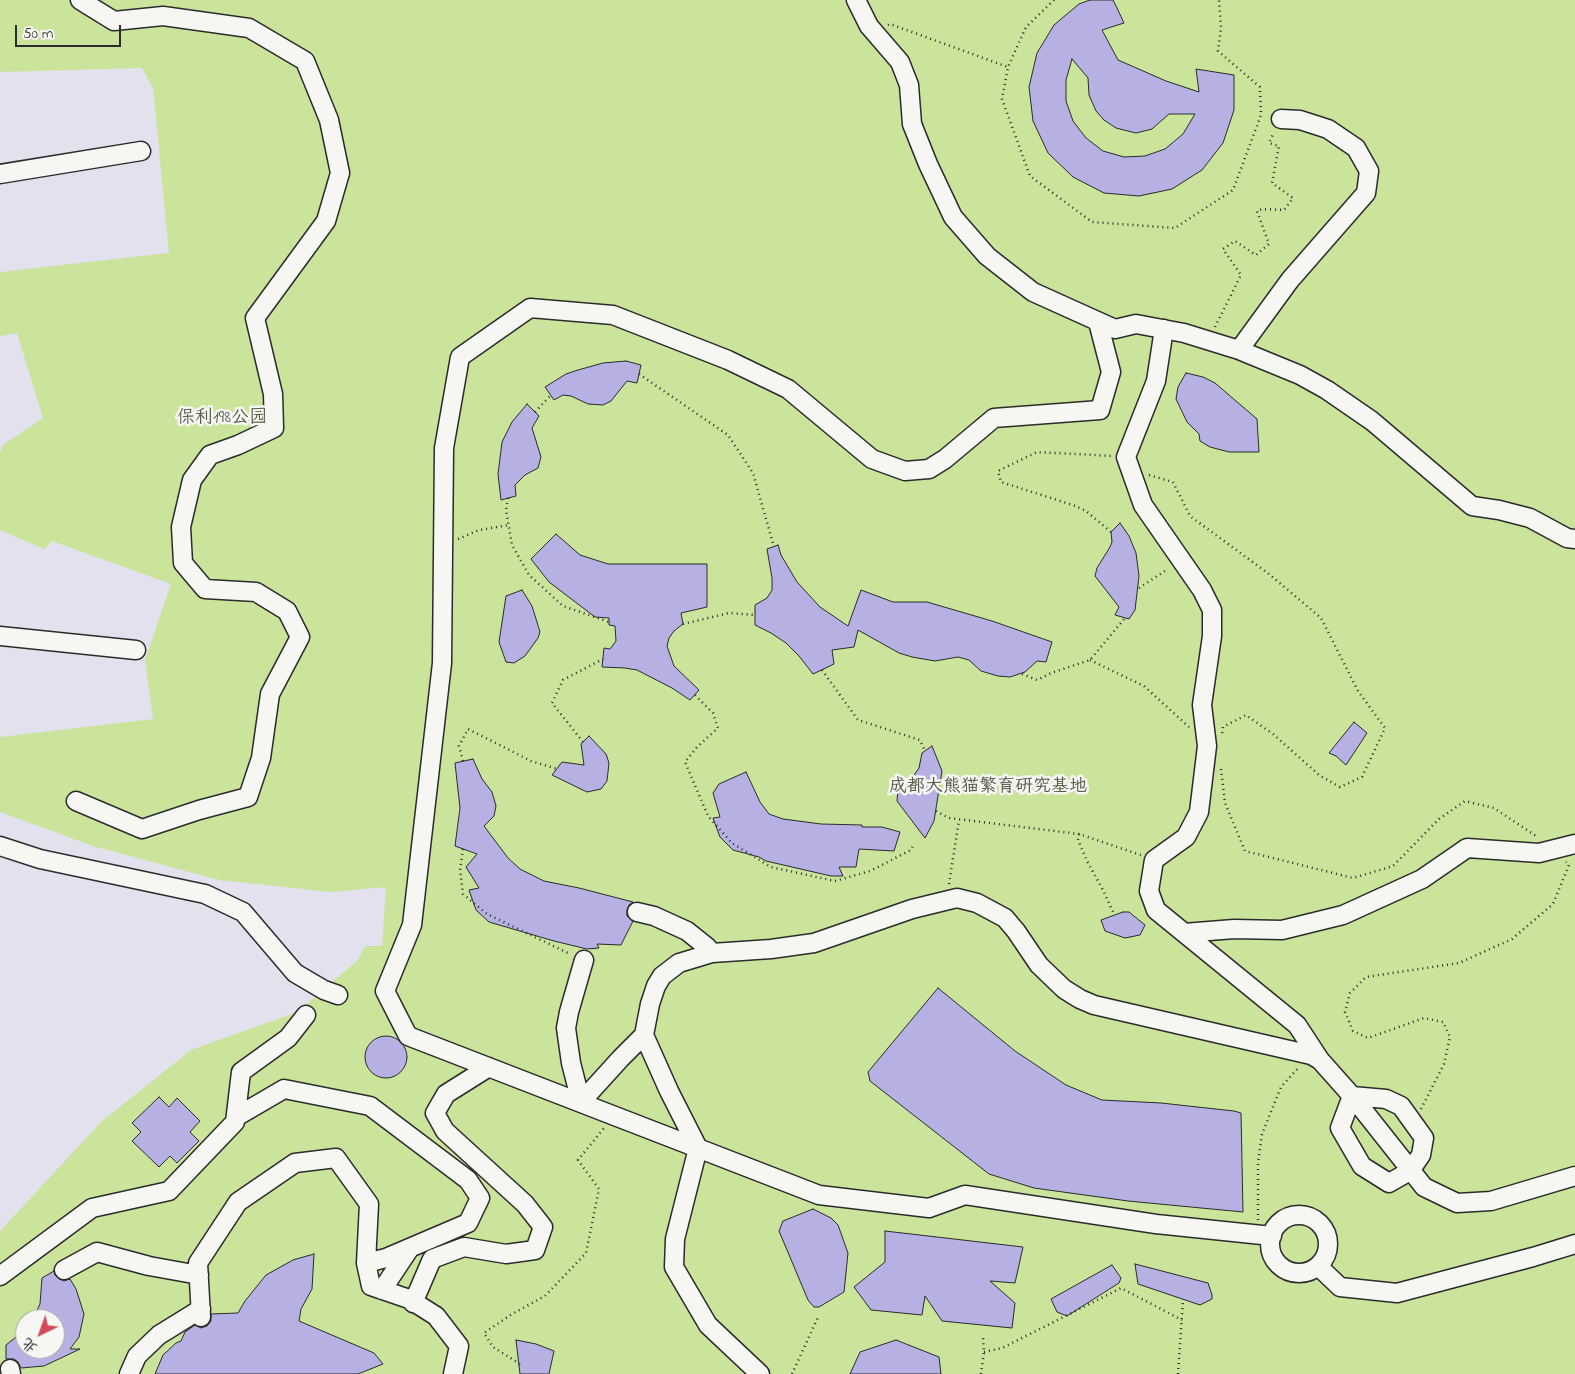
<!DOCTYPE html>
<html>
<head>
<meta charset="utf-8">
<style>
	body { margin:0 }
	#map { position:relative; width:1575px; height:1374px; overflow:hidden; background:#e3e1ee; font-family:"Indie Flower","LXGW WenKai TC",sans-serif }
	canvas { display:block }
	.north { position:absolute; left:15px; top:1309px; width:50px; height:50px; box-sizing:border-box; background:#f6f6f2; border:1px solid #a5a5a2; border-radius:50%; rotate:222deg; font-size:14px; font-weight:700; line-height:20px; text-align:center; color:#2b2b2b }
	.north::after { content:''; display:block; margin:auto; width:18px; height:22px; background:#d1495b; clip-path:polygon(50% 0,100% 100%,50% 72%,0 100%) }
	.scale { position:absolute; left:15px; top:25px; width:106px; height:22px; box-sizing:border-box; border:2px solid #2b2b2b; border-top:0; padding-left:6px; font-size:15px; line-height:18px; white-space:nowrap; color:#2b2b2b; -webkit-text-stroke:4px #f6f6f2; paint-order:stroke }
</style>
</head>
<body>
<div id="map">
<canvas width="1575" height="1374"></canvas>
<div class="north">北</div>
<div class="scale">50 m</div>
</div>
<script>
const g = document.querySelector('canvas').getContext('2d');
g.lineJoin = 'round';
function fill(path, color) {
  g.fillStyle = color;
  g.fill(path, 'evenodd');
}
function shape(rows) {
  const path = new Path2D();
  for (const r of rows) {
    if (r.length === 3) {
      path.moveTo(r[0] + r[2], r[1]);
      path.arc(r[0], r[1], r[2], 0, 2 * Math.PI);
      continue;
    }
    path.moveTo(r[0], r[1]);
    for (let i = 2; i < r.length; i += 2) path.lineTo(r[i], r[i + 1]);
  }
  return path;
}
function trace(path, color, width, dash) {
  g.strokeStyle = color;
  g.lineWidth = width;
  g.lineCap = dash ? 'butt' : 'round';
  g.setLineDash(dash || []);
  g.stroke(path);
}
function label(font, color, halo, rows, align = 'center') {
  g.font = font + ' "Indie Flower","LXGW WenKai TC",sans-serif';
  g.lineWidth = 5;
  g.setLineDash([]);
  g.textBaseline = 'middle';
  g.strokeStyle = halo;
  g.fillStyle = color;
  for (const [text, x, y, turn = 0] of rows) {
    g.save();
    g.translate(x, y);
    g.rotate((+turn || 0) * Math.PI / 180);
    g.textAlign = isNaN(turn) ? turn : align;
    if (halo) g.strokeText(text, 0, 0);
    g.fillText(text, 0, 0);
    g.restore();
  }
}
const green = shape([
	[0,0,1575,0,1575,1374,0,1374,0,1231,101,1122,191,1050,297,1012,358,960,365,946,382,946,386,887,331,892,219,880,93,846,0,812,0,737,153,719,145,660,171,584,52,541,44,549,0,530,0,453,3,445,43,418,17,333,0,336,0,272,169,253,153,88,142,68,0,72],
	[25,1319,55,1319,55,1349,25,1349]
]);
const building = shape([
	[1090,0,1113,0,1117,8,1124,23,1102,30,1118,60,1166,81,1199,92,1196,69,1234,75,1234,110,1223,143,1202,170,1172,189,1139,196,1104,193,1073,177,1048,153,1033,121,1029,87,1037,53,1054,25,1079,4,1090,0],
	[1072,59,1088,78,1089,95,1096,111,1104,120,1116,128,1136,133,1152,129,1169,114,1195,114,1183,134,1165,149,1145,156,1124,157,1103,151,1086,138,1073,121,1066,101,1066,80,1072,59],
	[626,361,641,365,637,383,627,381,611,401,603,405,588,404,571,396,563,395,554,400,545,387,566,374,578,370,603,363,626,361],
	[1186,373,1203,377,1215,383,1257,419,1259,452,1229,452,1210,447,1200,441,1199,434,1187,422,1176,399,1178,387,1186,373],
	[527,404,539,416,532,428,541,457,538,468,525,475,515,485,516,496,501,500,498,474,502,442,512,422,527,404],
	[1120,523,1129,536,1136,553,1139,576,1135,610,1129,619,1115,615,1119,607,1095,576,1097,568,1110,547,1112,542,1111,532,1120,523],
	[556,534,580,555,608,564,707,564,707,607,681,613,683,624,674,631,669,638,667,646,674,666,699,690,690,700,672,688,637,670,625,668,602,667,604,648,610,649,616,641,615,626,609,625,609,618,595,617,549,582,531,559,556,534],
	[778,545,781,555,797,582,820,607,848,626,861,590,893,602,927,602,992,621,1052,642,1046,662,1037,661,1025,672,1010,677,998,676,981,671,969,660,958,657,935,661,912,657,899,653,858,630,854,647,832,650,834,664,813,674,799,656,786,643,771,633,755,625,755,605,767,598,772,590,772,578,767,549,778,545],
	[522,590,532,606,540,632,538,638,525,656,514,663,506,662,499,642,506,596,522,590],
	[1354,722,1367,733,1346,765,1336,756,1329,753,1354,722],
	[589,736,606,754,609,763,607,781,601,789,587,792,552,775,562,762,584,765,581,744,589,736],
	[932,746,942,771,934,821,925,838,897,801,898,790,912,778,919,768,922,753,932,746],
	[473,759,482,779,492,792,496,806,494,816,484,826,508,858,520,869,544,881,579,888,633,902,629,905,627,910,627,916,633,921,621,945,597,944,599,948,587,949,554,941,489,922,476,910,469,890,479,888,466,867,477,854,455,846,460,808,455,763,473,759],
	[746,772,760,802,769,814,783,819,821,824,862,825,862,827,882,827,900,832,894,851,859,849,856,867,839,867,843,876,831,876,766,861,759,857,733,850,720,837,713,818,720,817,713,793,719,784,746,772],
	[1123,912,1129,912,1145,925,1140,935,1125,938,1105,931,1101,920,1123,912],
	[938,988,1015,1051,1066,1085,1102,1100,1161,1103,1234,1111,1241,1113,1243,1212,1128,1201,1034,1188,989,1174,870,1081,868,1072,938,988],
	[386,1057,21],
	[159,1097,169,1107,177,1098,200,1121,190,1132,199,1141,177,1163,170,1156,159,1167,132,1141,141,1132,132,1123,159,1097],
	[813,1209,831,1218,838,1225,848,1253,844,1292,819,1307,814,1307,808,1300,779,1231,783,1221,813,1209],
	[885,1231,1023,1247,1015,1283,990,1281,1015,1303,1012,1328,942,1321,925,1296,922,1315,871,1310,854,1287,885,1262,885,1231],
	[314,1254,312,1289,301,1309,299,1321,374,1353,383,1364,358,1374,155,1374,163,1355,176,1343,181,1341,185,1332,195,1325,201,1328,207,1326,211,1321,211,1314,238,1313,245,1301,266,1275,293,1260,314,1254],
	[1135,1264,1208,1283,1212,1295,1212,1299,1200,1305,1138,1284,1135,1264],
	[1112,1265,1121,1278,1119,1283,1067,1316,1057,1312,1051,1299,1112,1265],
	[54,1271,55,1275,59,1279,64,1281,70,1279,76,1289,84,1314,79,1337,70,1349,80,1349,44,1366,21,1368,18,1362,14,1359,6,1359,6,1345,25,1330,25,1349,55,1349,55,1319,33,1319,40,1304,42,1278,54,1271],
	[516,1340,536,1344,554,1351,549,1374,520,1374,516,1340],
	[896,1340,939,1357,941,1374,850,1374,860,1352,896,1340]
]);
const path = shape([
	[1054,0,1026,27,1008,67,1002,99,1030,176,1092,222,1175,228,1233,190,1261,115,1260,87,1218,51,1221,27,1219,0],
	[888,25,890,24,1008,67],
	[1215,327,1241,275,1223,249,1235,241,1256,255,1269,244,1257,211,1262,209,1284,210,1293,198,1272,183,1279,146,1269,143,1274,132],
	[639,374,728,435,753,473,774,547],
	[535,412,551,395],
	[1149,475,1173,482,1190,516,1269,574,1321,618,1358,691,1385,728,1362,777,1340,787,1319,775,1273,734,1246,715,1223,727,1222,734],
	[508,498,506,510,512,545,529,575,563,606,609,622],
	[1111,532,1086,511,1073,505,1001,482,998,471,1037,452,1112,456],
	[458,539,479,530,509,525],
	[1139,588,1168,569],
	[683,624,729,613,756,615],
	[1090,660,1144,686,1189,727],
	[822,670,858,720,920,740,925,751],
	[1022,674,1037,680,1051,673,1090,660,1125,618],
	[695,695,713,713,718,728,697,747,685,762,708,816,732,843,771,867,835,881,870,871,911,850,914,843],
	[583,742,552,703,563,680,603,659],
	[463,761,459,746,468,729,531,761,557,769],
	[1221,769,1225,803,1245,851,1353,878,1393,866,1439,819,1465,801,1494,808,1536,836],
	[936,811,949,818,1079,834,1141,855],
	[1079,834,1078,840,1087,861,1103,890,1114,914],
	[463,849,460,870,463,894,487,914,570,954],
	[949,884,959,820],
	[1421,1109,1444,1064,1450,1037,1443,1022,1424,1018,1368,1038,1353,1031,1345,1012,1350,993,1366,977,1459,963,1512,939,1553,904,1569,865,1566,862],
	[1258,1220,1258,1163,1262,1134,1281,1087,1299,1067],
	[984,1352,1002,1348,1121,1288,1182,1320],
	[520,1364,493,1347,484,1333,512,1314,545,1296,586,1253,599,1189,578,1160,604,1128],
	[792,1374,819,1315],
	[981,1374,984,1352,983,1337],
	[1178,1374,1183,1300]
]);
const minor = shape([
	[856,0,869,26,900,62,909,85,912,124,928,164,953,217,987,256,1033,292,1115,329,1136,324,1184,333,1239,350,1300,375,1327,390,1372,421,1472,506,1499,510,1530,518,1567,538,1575,539],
	[0,174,141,151],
	[1098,322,1111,372,1100,410,994,418,945,459,929,469,905,471,872,459,788,389,728,360,613,315,530,308,460,357,444,448,442,663,412,925,385,991,408,1036,819,1195,929,1208,965,1195,1156,1224,1272,1236],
	[1164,329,1156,381,1126,457,1143,505,1202,590,1212,610,1212,636,1202,705,1207,746,1199,812,1186,837,1154,860,1149,891,1156,910,1297,1025,1320,1060],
	[1239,350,1290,280,1366,193,1369,171,1356,148,1328,129,1300,120,1281,119],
	[0,636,136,650],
	[76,801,142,829,199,810,248,797,261,758,270,694,300,637,287,611,256,592,205,589,183,563,181,527,192,480,210,455,238,445,274,428,273,394,255,318,326,221,340,173,329,120,305,61,249,28,163,16,114,21,80,0],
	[0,846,40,859,205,894,243,912,295,973,324,990,338,995],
	[637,912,654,916,687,931,707,947,712,953],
	[1184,933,1234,929,1282,930,1343,915,1422,879,1467,848,1539,853,1575,844],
	[1352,1096,1386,1099,1401,1106,1424,1138,1421,1155,1410,1171,1389,1183,1362,1166,1340,1128,1352,1096],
	[581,1102,571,1063,566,1028,569,1012,584,960],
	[581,1102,621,1058,644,1035],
	[236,1117,284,1089,370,1106,468,1180,480,1198,468,1223,386,1258,366,1263],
	[1299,1244,29],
	[1318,1266,1340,1287,1397,1293,1533,1257,1575,1244],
	[64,1270,97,1252,149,1266,199,1275],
	[0,1276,92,1208,169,1191,235,1122,241,1072,288,1038,306,1015],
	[382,1290,410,1248],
	[413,1303,432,1259,464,1247,506,1254,535,1250,543,1227,525,1204,445,1131,435,1113,446,1094,489,1067],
	[201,1317,198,1263,238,1202,295,1163,336,1158,369,1204,366,1263,371,1286,409,1299,436,1316,459,1346,453,1374],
	[10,1369,11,1374],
	[129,1374,137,1356,159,1335,201,1309],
	[760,1374,708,1325,674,1267,675,1239,698,1148,669,1091,644,1035,650,1004,656,986,662,976,679,963,712,953,771,949,814,943,912,909,957,898,977,903,1005,918,1016,931,1039,965,1064,989,1080,999,1094,1005,1311,1055,1320,1060,1352,1096,1424,1187,1457,1203,1491,1201,1575,1176]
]);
const parkNames = [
	["保利198公园",222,419],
	["成都大熊猫繁育研究基地",988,788]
];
fill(green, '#cae49b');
fill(building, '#b7b1e3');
trace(building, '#2b2b2b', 1);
trace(minor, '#2b2b2b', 21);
trace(path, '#2b2b2b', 2.5, [1, 4]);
trace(minor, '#f6f6f2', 18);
label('18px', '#535947', '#f6f6f2', parkNames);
</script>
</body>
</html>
